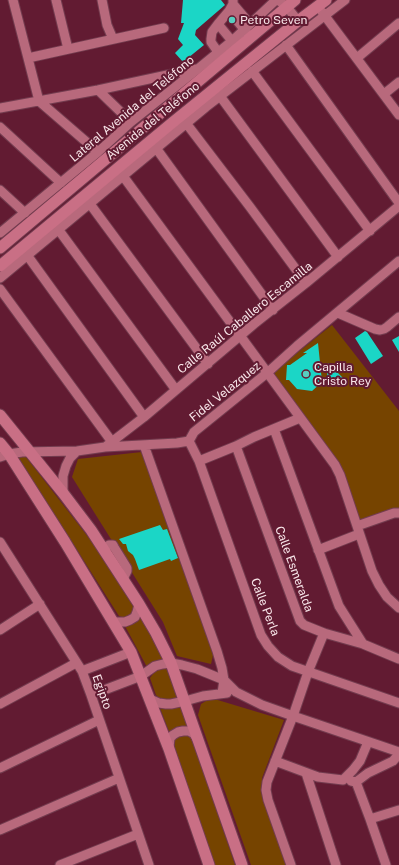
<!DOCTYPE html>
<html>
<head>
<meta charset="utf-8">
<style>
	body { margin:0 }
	canvas { display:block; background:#621b32 }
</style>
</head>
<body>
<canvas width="399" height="865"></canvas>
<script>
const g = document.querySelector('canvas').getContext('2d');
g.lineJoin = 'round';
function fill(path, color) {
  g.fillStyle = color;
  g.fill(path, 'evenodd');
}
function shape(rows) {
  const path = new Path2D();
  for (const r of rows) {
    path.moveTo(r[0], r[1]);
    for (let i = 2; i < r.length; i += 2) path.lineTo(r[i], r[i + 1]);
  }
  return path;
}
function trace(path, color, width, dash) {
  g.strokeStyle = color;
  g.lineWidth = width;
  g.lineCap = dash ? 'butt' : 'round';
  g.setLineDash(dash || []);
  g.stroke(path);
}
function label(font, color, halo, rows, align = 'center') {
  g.font = font + ' "Public Sans",sans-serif';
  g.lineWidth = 4;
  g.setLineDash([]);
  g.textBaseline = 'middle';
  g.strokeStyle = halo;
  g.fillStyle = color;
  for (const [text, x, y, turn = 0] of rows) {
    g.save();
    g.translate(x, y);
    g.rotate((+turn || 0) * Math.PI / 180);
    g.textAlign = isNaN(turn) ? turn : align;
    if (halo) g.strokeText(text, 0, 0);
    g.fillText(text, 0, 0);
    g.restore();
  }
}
const green = shape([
	[332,325,399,411,399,508,362,520,359,518,357,516,343,475,275,377,275,371,278,368],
	[142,452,214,651,211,664,177,656,163,622,72,477,78,459],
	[18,457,26,457,106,560,134,608,133,613,125,618,119,616],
	[140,615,165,660,147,667,125,626],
	[162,668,166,669,169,672,178,697,177,700,173,701,160,699,156,695,150,678,156,670],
	[211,698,284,720,262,778,264,795,288,865,251,865,198,715,201,704],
	[181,706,190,728,170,734,160,708],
	[179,735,188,735,193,741,235,865,214,865,174,745,173,741]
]);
const building = shape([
	[183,0,221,0,225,5,196,30,195,35,204,45,183,62,175,53,183,45,178,39,184,23,181,23],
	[365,331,367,332,383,356,371,364,355,338],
	[399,336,399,352,392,340],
	[318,343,322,382,312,391,297,389,289,380,286,380,287,365,290,365,307,353,303,353],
	[328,363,343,378,327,385,327,378],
	[160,525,163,530,167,529,178,558,171,561,170,559,139,570,135,559,133,555,128,551,126,544,123,544,119,539]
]);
const minor = shape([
	[13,0,39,101,98,152],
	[56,0,68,49],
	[102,0,107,25,113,39],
	[233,0,233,4,229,11,247,33],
	[278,0,287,7,298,21],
	[233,4,250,24],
	[229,11,218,24,232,41],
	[322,12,399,115],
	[218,24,212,32,211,39,211,42,218,52],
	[286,45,399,203],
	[28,58,164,28],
	[357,58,399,23],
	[252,71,370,231],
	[98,90,131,122],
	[384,94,399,82],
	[220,96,338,257],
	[0,108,98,90,195,69],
	[186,123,250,207,306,283],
	[0,127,61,183],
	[156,148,273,310],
	[123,176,335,465,340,475,372,571,379,585,387,597,399,608],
	[0,190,25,213],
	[90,204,208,364],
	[58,229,176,390],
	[0,233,98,152,131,122,199,68,232,41,276,0],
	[27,255,144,417],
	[0,278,206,107,345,0],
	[0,289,112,442],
	[338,313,375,329,380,330,384,329,387,327,399,317],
	[274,429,339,606,363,644],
	[189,441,199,461,261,635,268,646,278,657,292,666,399,703],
	[189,441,194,432,267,373,297,346,399,261],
	[144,445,217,651,222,668,224,680,222,693],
	[236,446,300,621,304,625,324,633,363,644,399,659],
	[105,447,144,417,254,324,306,283,399,206],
	[0,457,9,454,22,452,77,451,105,447,177,443,189,441],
	[199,461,236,446,254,437,300,418],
	[63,493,63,476,66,466,70,458,77,451],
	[357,526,394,513,399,513],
	[0,542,82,671,91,695,149,865],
	[103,549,109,545,113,545,114,547,127,568,127,571,123,579],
	[318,550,359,534],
	[114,622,125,622,130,620,135,617,137,612,139,604],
	[0,630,40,604],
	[82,671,131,652],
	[91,695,141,676,155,666,163,664,171,663,182,665,197,669,224,680,236,692,262,705,293,716,399,752],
	[150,699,159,703,166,704,171,704,185,701,203,696,227,693],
	[0,704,76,663],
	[169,748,170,738,173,735,178,732,183,731,189,731,194,734,197,739],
	[275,761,318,777,343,780,353,770,360,761,368,742],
	[0,768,99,720],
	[306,773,336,865],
	[351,781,356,782,368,773,393,761,399,754],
	[356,782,370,819,386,865],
	[370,819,399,810],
	[0,830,119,778],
	[60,865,138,834],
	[291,865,268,800,266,790,267,782,293,716,308,672,324,633]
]);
const major = shape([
	[0,248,295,0],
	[0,266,172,123,298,21,326,0],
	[0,415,63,493,91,530,139,604,156,633,171,663,242,865],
	[0,443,9,454,65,542,131,652,169,749,209,865]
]);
const markers = [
	[232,20,4,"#58cec0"],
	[306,374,4,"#58cec0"]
];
const poiNames = [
	["Petro Seven",240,20],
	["Capilla",314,367],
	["Cristo Rey",314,381]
];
const streetNames = [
	["Lateral Avenida del Teléfono",132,109,-40],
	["Avenida del Teléfono",153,121,-39],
	["Calle Raúl Caballero Escamilla",245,318,-39],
	["Fidel Velazquez",225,392,-39],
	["Calle Esmeralda",294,569,70],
	["Calle Perla",265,607,69],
	["Egipto",102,692,70]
];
fill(green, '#764400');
fill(building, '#1bd6c6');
trace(minor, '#733c4f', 11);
trace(major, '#733c4f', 13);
trace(minor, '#b8697c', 9);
trace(major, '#c96f85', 11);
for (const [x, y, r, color] of markers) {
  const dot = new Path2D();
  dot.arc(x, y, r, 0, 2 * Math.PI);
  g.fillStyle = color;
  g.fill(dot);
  trace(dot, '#621b32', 1.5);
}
label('12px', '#f9e7ea', '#621b32', poiNames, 'left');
label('12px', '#f9e7ea', '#621b32', streetNames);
</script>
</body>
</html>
